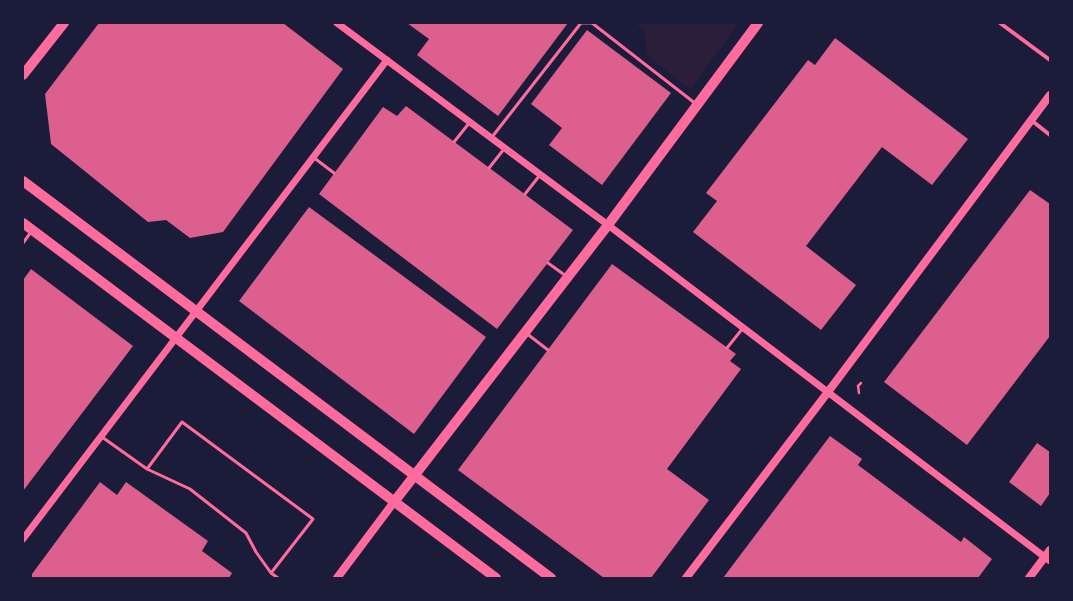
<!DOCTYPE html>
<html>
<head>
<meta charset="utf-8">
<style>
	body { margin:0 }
	#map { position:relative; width:1073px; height:601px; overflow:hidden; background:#1b1b3a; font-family:Bitter,serif }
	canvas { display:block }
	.frame { position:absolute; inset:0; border:24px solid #1b1b3a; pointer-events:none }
</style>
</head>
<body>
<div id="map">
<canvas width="1073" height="601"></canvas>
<div class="frame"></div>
</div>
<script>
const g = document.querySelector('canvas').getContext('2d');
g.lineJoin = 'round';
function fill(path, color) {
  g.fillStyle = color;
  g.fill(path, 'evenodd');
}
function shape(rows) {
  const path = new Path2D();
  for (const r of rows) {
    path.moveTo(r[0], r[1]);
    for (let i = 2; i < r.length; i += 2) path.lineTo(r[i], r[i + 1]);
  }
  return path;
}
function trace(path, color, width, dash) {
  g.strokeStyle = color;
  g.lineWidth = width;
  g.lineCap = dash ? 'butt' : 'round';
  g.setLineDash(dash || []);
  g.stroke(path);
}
const green = shape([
	[635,23,739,23,690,90,646,54,645,31]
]);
const building = shape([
	[99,23,283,23,343,69,223,232,190,238,166,220,148,222,51,144,45,94],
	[407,23,568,23,498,116,417,55,429,39],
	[587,30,671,93,602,185,549,145,562,128,531,104],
	[835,38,968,139,932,185,882,147,806,246,856,285,821,330,693,232,717,201,706,193,808,60,815,65],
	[406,106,573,230,497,329,319,194,383,107,397,116],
	[1030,190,1050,204,1050,336,967,445,884,382],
	[309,207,486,337,414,434,239,301],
	[612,264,736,354,730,361,741,369,667,469,709,500,651,578,604,578,458,470],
	[31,269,133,346,23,491,23,280],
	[830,436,862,459,858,465,961,542,964,537,992,559,978,578,723,578],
	[1037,443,1050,452,1050,493,1041,506,1009,482],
	[100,482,117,495,126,482,208,541,202,551,232,573,229,578,32,578,32,574]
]);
const path = shape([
	[859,393,858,386,861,383]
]);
const service = shape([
	[592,23,696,104],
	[492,137,581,23,590,23],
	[454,142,470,122],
	[313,157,334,173],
	[489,168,504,149],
	[525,194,540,175],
	[23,243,31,232],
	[548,263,566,276],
	[526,333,548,350],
	[727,348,743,328],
	[102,437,147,469,182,422,313,519,271,573,278,578],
	[147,469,190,489,246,533,256,552,271,573]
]);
const minor = shape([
	[1000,23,1050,60],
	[1031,120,1050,135]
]);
const tertiary = shape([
	[337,23,608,225,1050,561],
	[23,539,387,60]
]);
const secondary = shape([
	[337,578,394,502],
	[686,578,828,392,1050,95],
	[1029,578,1050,550]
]);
const primary = shape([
	[23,75,64,23],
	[23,181,551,578],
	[23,223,496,578],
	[394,502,608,225,758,23]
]);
fill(green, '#2a1e3b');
fill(building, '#dd5f8e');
trace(path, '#ff6b9d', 2.5);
trace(service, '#ff6b9d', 3);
trace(minor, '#ff6b9d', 4);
trace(tertiary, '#ff6b9d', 7);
trace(secondary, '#ff6b9d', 8);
trace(primary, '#ff6b9d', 10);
</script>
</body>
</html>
